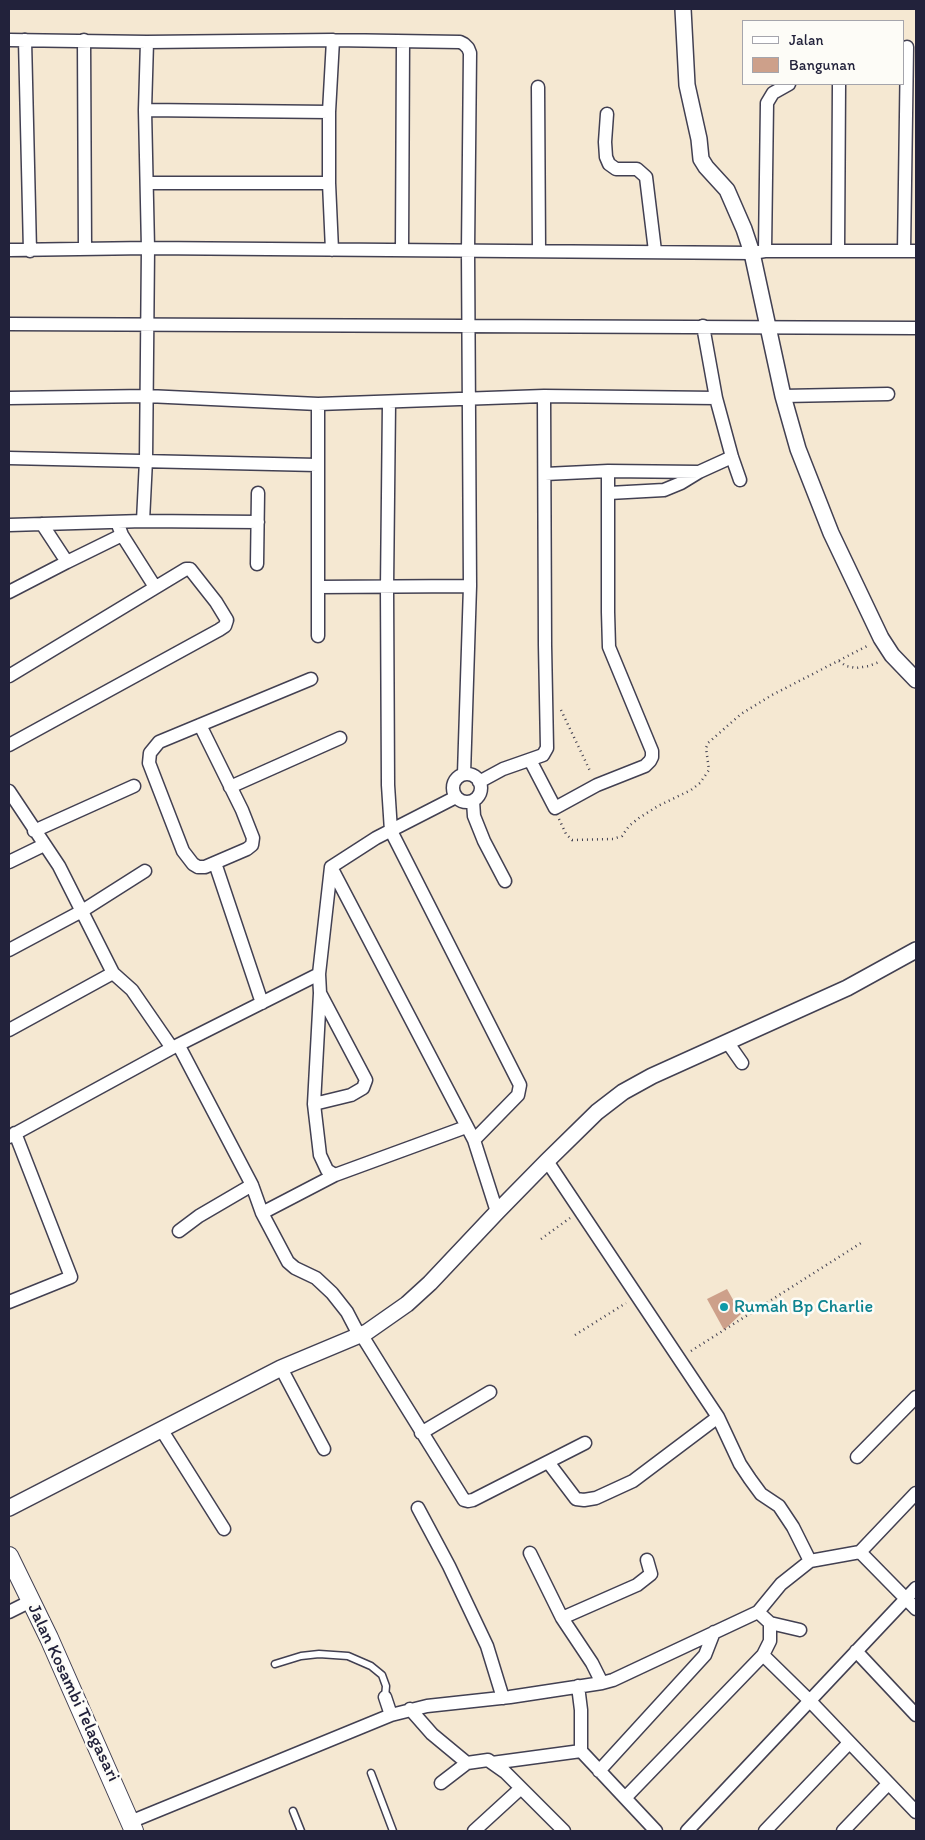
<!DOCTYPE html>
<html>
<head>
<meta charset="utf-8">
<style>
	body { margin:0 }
	#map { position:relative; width:925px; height:1840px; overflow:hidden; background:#f5e8d2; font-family:Itim,sans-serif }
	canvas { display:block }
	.frame { position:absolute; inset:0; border:10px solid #22223b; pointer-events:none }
	.legend { position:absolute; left:742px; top:20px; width:162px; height:65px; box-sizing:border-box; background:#fdfcf7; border:1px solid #a5a5ac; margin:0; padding:6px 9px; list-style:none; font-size:15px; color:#22223b }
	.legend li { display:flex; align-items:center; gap:10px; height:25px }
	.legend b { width:25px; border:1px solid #a5a5ac }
</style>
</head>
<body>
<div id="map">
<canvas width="925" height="1840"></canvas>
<div class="frame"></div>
<ul class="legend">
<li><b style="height:6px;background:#fff"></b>Jalan</li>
<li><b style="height:14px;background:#cda08a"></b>Bangunan</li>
</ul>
</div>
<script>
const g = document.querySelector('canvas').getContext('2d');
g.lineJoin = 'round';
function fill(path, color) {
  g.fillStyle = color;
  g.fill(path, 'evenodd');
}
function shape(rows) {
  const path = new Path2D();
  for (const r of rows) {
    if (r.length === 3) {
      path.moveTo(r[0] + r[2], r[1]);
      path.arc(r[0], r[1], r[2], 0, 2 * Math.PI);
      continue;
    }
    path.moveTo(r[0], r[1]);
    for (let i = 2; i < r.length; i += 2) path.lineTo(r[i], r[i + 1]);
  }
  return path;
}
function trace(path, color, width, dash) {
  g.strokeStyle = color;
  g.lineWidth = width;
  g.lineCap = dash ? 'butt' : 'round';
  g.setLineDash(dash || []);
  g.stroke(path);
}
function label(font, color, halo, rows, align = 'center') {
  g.font = font + ' Itim,sans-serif';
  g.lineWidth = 5;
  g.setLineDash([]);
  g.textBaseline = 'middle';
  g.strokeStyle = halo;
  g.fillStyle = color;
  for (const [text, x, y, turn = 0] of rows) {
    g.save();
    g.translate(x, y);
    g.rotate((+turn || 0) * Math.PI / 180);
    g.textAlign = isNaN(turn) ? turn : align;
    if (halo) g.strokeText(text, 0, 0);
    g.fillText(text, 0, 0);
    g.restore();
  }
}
const building = shape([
	[727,1289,741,1314,724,1330,707,1299]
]);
const path = shape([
	[839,661,846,666,856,668,869,666,879,662],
	[561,710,591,773],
	[559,819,566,834,572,840,613,839,622,836,629,826,639,818,658,806,691,790,700,783,709,770,706,748,708,743,741,714,772,695,869,645],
	[541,1239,570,1218],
	[575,1335,626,1303],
	[691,1351,861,1243]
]);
const service = shape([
	[275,1664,301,1656,319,1654,348,1656,371,1666,382,1675,386,1686,385,1697],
	[371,1773,393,1831],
	[293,1811,301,1831]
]);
const minor = shape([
	[9,40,147,42,333,40,460,42,464,44,468,48,470,53,468,251,470,586,464,774],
	[25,40,30,251],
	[84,40,85,249],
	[538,87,539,251],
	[145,110,329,112],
	[607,114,605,142,606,157,609,164,616,169,637,169,646,177,655,251],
	[147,183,329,183],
	[402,249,403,42],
	[9,250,148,248,752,253,765,251,916,251],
	[332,250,329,183,329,112,333,40],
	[765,251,767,103,773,93,789,84],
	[838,251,839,84],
	[904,251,907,47],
	[9,324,916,328],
	[703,326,716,398,732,457,740,480],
	[783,396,888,394],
	[9,398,147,396,318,404,544,396,716,398],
	[389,403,387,588,388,785,391,831,520,1085,518,1095,474,1140],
	[9,458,317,465],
	[545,474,608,471,699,472],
	[609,493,664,490,681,483,699,472,732,457],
	[143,521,146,460,148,248,145,110,147,42],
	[9,525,143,521,258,522],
	[122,535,155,587],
	[67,562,122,535,117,522],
	[257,564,258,493],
	[318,587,470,586],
	[9,592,67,562,42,524],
	[318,636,318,404],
	[9,676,186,569,190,569,216,602,227,620,225,626,219,630,9,745],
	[200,725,242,810,253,838,252,845,247,849,205,867,198,867,193,864,183,851,149,763,150,753,159,742,200,725,311,679],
	[530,760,555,808,597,785,645,766,650,761,652,757,652,751,609,647,608,612,608,471],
	[467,788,14],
	[479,782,503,769,543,755,547,748,545,645,544,396],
	[230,787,340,738],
	[9,791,59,866,113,973,132,990,172,1048],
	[473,801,474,816,484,841,505,881],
	[34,831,134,786],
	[9,862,44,845],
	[215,863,262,1003],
	[331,867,474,1140,497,1212],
	[9,950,82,911,145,871],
	[9,1030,113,973],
	[728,1043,742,1063],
	[179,1046,252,1185,262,1213,288,1262,295,1268,316,1278,332,1293,347,1312,359,1335],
	[314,1104,351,1095,363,1088,366,1080,320,993],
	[9,1137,172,1048,319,974],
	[547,1161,718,1417,740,1464,750,1479,761,1494,779,1506,793,1527,810,1561],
	[335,1175,327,1170,320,1155,314,1104,320,993,319,974,331,867,376,838,456,797],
	[262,1213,335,1175,466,1127],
	[179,1231,199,1216,252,1185],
	[9,1302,71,1277,15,1133],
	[361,1334,464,1500,468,1501,473,1500,585,1443],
	[281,1368,324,1449],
	[161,1429,224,1529],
	[421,1433,490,1392],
	[857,1457,916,1397],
	[548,1462,576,1499,584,1500,596,1498,633,1481,718,1417],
	[418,1508,449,1566,487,1646,503,1698],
	[860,1552,916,1609],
	[530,1553,562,1618,592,1663,602,1683],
	[9,1612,31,1601],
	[562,1618,637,1585,651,1574,647,1560],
	[770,1623,800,1630],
	[856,1651,916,1715],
	[763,1655,810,1701,916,1812],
	[578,1686,581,1710,581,1751,656,1831],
	[385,1697,391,1715],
	[410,1709,432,1734,467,1763],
	[492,1763,581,1751],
	[599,1771,705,1655,714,1632],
	[441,1783,467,1763,488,1760,505,1772,564,1831],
	[625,1798,763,1655,770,1641,770,1623,758,1612],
	[130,1822,391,1715,427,1706,510,1697,602,1683,613,1680,758,1612,781,1584,810,1561,860,1552,916,1493],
	[474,1831,521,1788],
	[687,1831,916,1588],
	[765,1831,849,1743],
	[843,1831,888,1784]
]);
const tertiary = shape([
	[683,9,687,85,699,139,701,159,706,167,727,190,744,229,752,253,783,396,798,449,831,533,881,638,892,655,916,680],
	[9,1508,281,1368,367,1332,407,1304,430,1283,497,1212,547,1161,597,1112,623,1092,652,1076,847,988,916,950]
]);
const secondary = shape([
	[9,1556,49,1638,134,1831]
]);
const markers = [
	[724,1307,5,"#0f9aa8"]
];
const cultureNames = [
	["Rumah Bp Charlie",734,1307]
];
const streetNames = [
	["Jalan Kosambi Telagasari",73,1693,65]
];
fill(building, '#cda08a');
trace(service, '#424052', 9);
trace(minor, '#424052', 15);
trace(tertiary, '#424052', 18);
trace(secondary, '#424052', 20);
trace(path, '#424052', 2.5, [1, 4]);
trace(service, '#fff', 6);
trace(minor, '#fff', 12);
trace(tertiary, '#fff', 15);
trace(secondary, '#fff', 18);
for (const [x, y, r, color] of markers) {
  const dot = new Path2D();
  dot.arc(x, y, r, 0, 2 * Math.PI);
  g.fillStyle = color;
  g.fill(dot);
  trace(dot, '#fdfcf7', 2);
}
label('18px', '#0d838f', '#fdfcf7', cultureNames, 'left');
label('18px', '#22223b', '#fdfcf7', streetNames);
</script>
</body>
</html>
